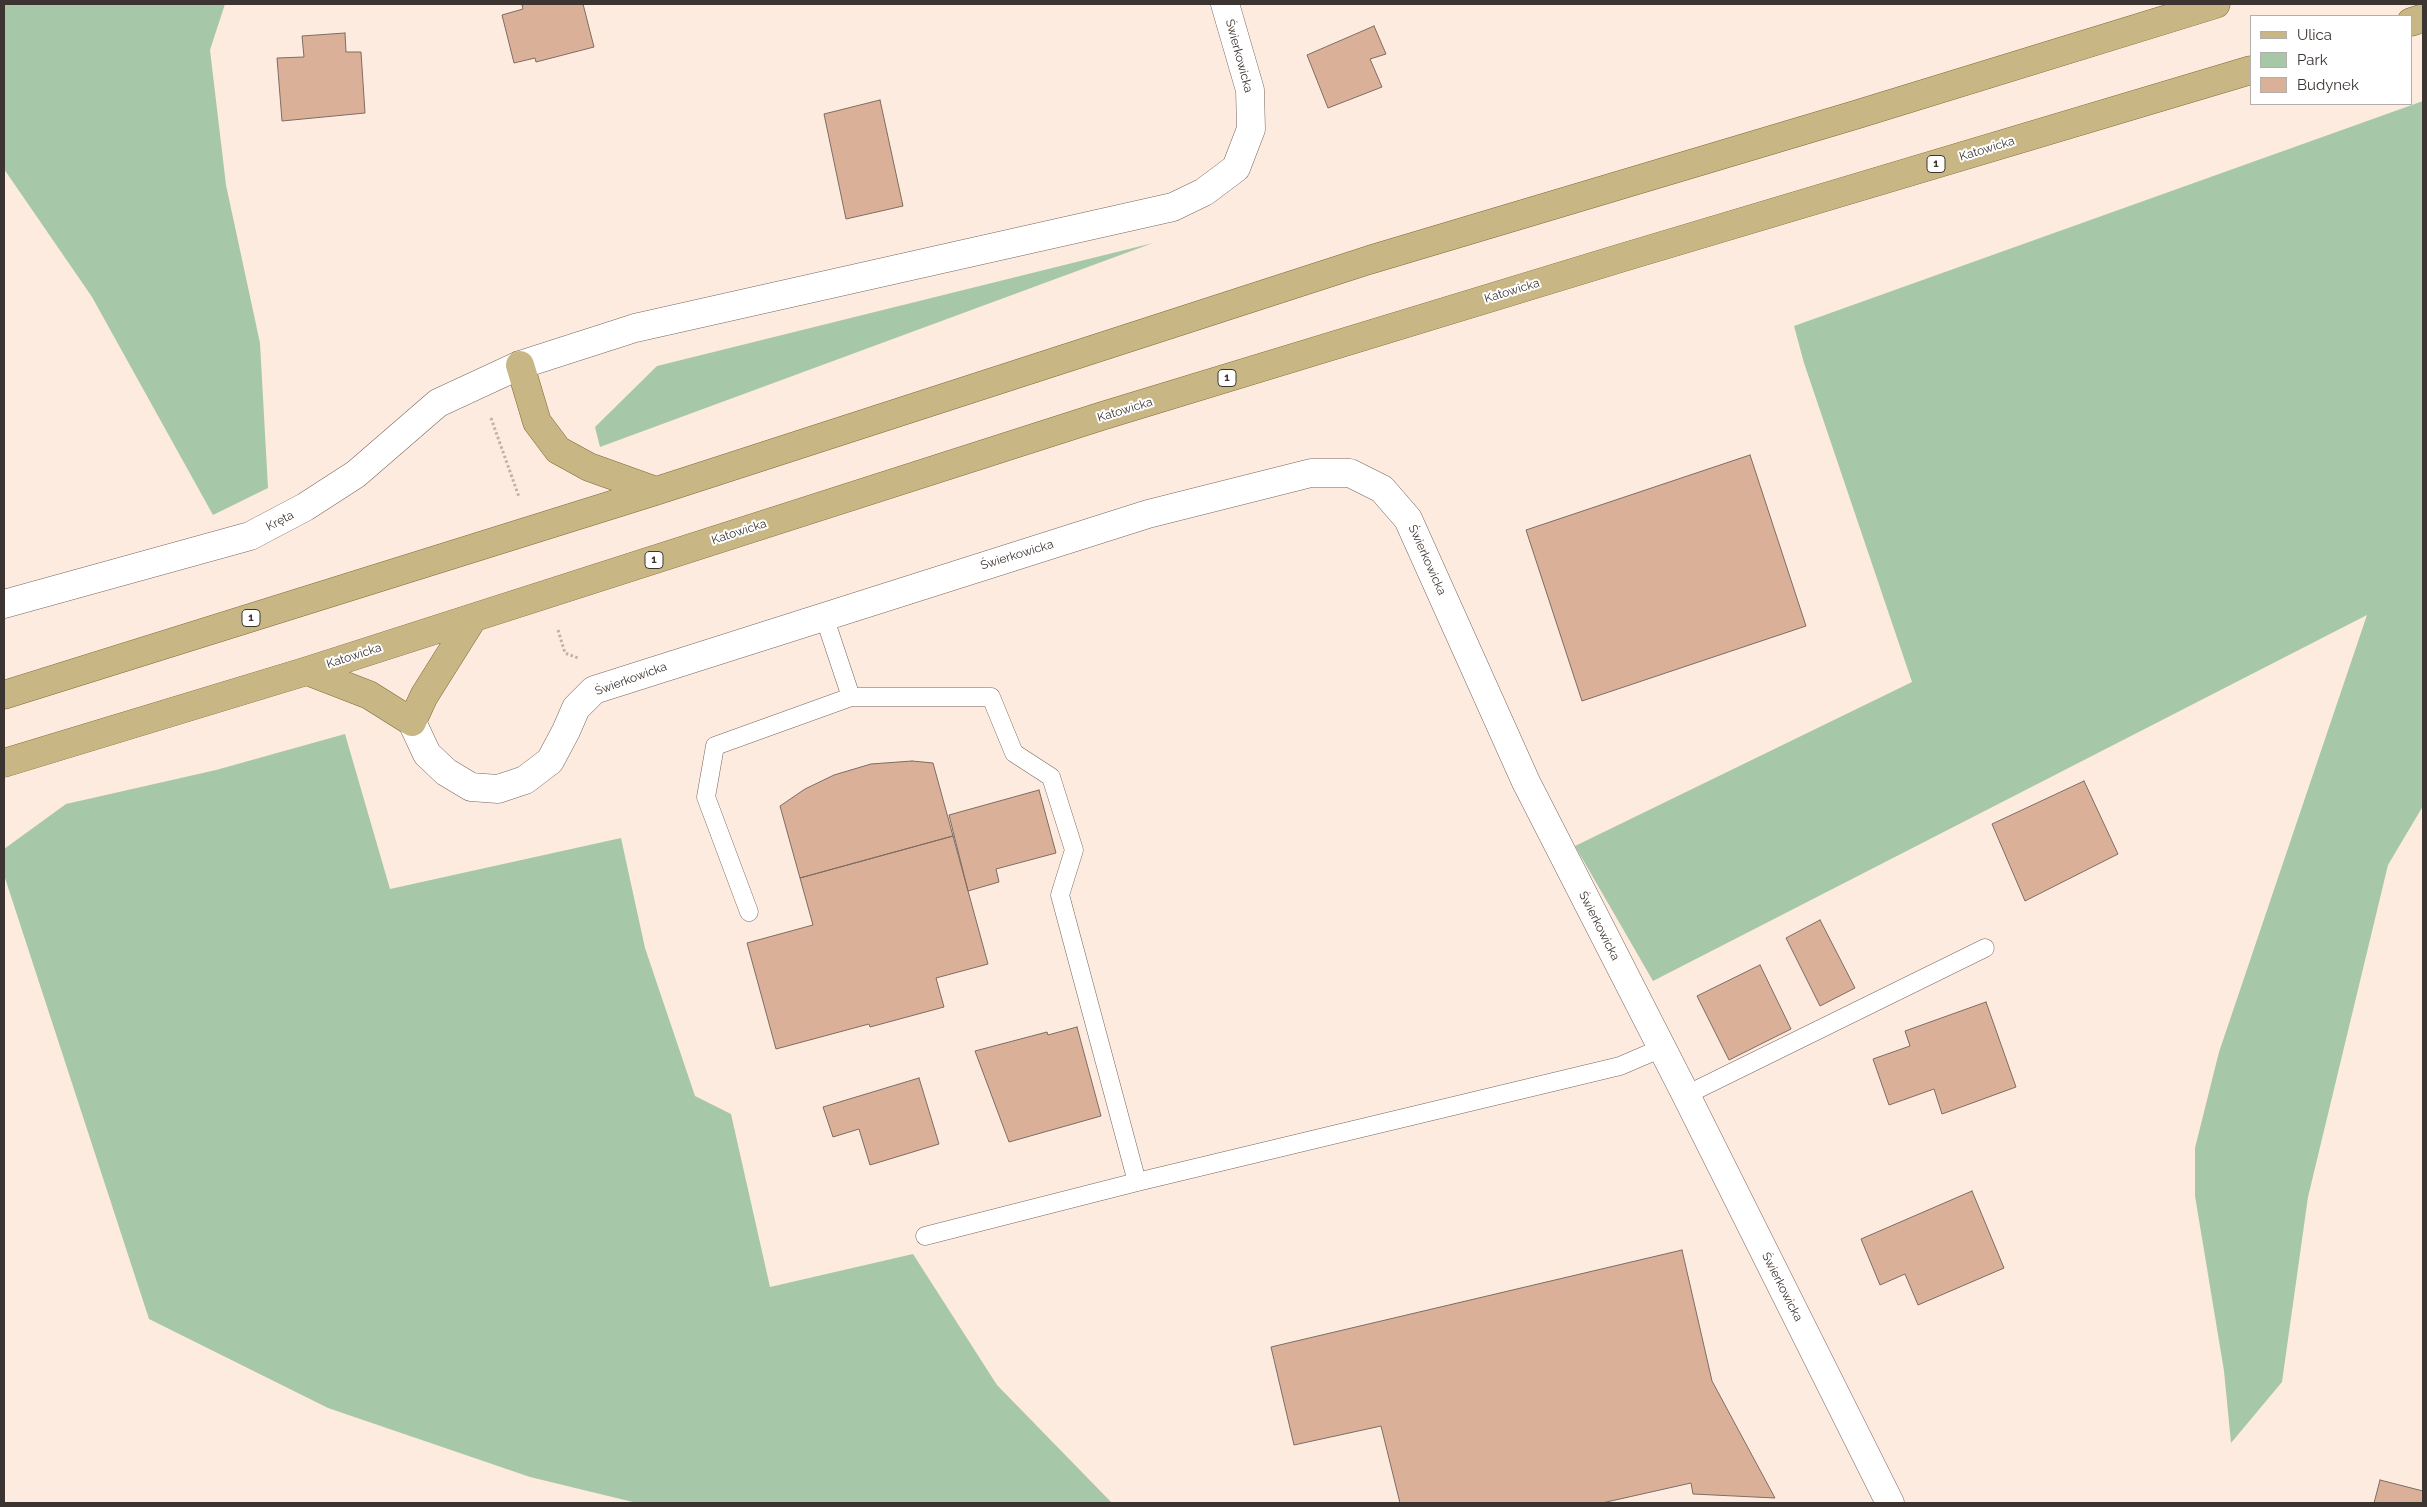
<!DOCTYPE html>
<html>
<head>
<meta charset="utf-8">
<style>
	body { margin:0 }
	#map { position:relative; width:2427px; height:1507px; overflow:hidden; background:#feebe0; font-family:Raleway,sans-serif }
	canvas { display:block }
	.frame { position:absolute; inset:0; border:5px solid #3b3430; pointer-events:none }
	.legend { position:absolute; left:2250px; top:15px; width:162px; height:90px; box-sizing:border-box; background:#fff; border:1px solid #b1aeac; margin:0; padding:6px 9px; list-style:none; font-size:15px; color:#3b3430 }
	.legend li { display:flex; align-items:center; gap:10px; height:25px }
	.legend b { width:25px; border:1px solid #b1aeac }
</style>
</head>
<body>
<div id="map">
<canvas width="2427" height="1507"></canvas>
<div class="frame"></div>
<ul class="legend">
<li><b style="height:6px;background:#c9b685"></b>Ulica</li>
<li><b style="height:14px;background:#a6c8a8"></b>Park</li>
<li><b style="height:14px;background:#dbb098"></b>Budynek</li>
</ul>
</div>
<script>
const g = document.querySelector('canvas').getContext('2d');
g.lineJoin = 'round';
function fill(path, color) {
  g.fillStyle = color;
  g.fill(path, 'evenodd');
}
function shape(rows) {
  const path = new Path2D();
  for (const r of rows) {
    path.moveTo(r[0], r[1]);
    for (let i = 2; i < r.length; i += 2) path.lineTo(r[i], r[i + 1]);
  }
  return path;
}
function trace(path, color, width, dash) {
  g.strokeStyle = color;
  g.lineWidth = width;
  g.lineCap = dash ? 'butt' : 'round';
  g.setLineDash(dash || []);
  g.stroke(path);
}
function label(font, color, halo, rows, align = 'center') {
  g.font = font + ' Raleway,sans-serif';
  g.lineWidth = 4;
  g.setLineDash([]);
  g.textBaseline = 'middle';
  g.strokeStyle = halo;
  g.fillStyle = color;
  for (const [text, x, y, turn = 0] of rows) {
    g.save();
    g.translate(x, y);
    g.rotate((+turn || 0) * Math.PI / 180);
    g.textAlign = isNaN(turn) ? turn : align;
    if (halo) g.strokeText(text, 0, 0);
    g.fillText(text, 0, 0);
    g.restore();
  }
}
const green = shape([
	[4,4,225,4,210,50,226,185,260,343,268,488,213,515,92,297,4,169],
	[2423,101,2423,806,2388,865,2308,1197,2282,1382,2231,1443,2224,1371,2195,1196,2195,1148,2219,1052,2367,615,1653,981,1575,846,1912,682,1804,363,1794,326],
	[1153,243,600,447,595,427,657,366],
	[345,734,390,889,621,838,645,948,695,1096,731,1114,770,1287,913,1254,997,1385,1112,1503,637,1503,530,1477,328,1408,149,1319,4,875,4,849,66,804,216,770]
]);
const building = shape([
	[527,4,583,4,594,47,536,62,535,58,514,63,502,15,523,9,522,5,527,4],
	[1374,26,1386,54,1370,59,1382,87,1328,108,1307,55,1374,26],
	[345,33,346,52,361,52,365,113,282,121,277,58,304,57,302,36,345,33],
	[880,100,903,206,846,219,824,114,880,100],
	[1750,455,1806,626,1582,701,1526,530,1750,455],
	[912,761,933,763,953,836,800,878,780,806,805,789,834,775,871,764,912,761],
	[2084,781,2118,854,2025,901,1992,824,2084,781],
	[1039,790,1056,853,996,869,999,882,968,891,949,815,1039,790],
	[953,836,988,964,936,978,944,1007,870,1027,869,1024,776,1049,747,943,813,925,800,878,953,836],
	[1820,920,1855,988,1820,1006,1786,938,1820,920],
	[1760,965,1791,1029,1729,1060,1697,996,1760,965],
	[1986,1002,2016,1087,1942,1114,1934,1089,1889,1105,1873,1059,1910,1046,1905,1031,1986,1002],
	[1077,1027,1101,1116,1009,1142,975,1051,1047,1032,1048,1035,1077,1027],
	[919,1078,939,1144,870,1165,859,1129,833,1137,823,1107,919,1078],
	[1972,1191,2004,1268,1918,1305,1905,1274,1880,1285,1861,1239,1972,1191],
	[1682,1250,1712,1381,1775,1498,1693,1494,1691,1483,1602,1503,1400,1503,1381,1426,1294,1445,1271,1347,1682,1250],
	[2380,1480,2423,1491,2423,1503,2374,1503,2380,1480]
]);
const path = shape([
	[491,418,519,497],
	[558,630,565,653,578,658]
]);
const lane = shape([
	[824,616,851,697,991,697,1014,753,1051,777,1074,850,1060,895,1137,1182],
	[749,912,706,797,715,746,851,697],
	[1686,1095,1985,948],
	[925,1236,1137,1182,1620,1066,1662,1048]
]);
const street = shape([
	[4,604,250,536,305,507,356,474,438,403,520,365,635,328,1173,207,1204,192,1236,168,1251,129,1250,90,1225,4],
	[412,722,427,754,446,772,471,787,498,789,525,780,550,761,566,731,576,708,594,690,1148,514,1311,473,1350,473,1382,489,1408,519,1526,782,1686,1095,1890,1503]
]);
const primary = shape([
	[2411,22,2423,18],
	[520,365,537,422,558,450,589,467,656,491],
	[307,671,369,695,412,722,424,696,473,618],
	[4,695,656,491,1369,260,1855,115,2216,4],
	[4,763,307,671,1102,416,1621,258,2251,70]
]);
const shields = [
	[1936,164,18],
	[1227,378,18],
	[654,560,18],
	[251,618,18]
];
const shieldNames = [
	["1",1936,164],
	["1",1227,378],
	["1",654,560],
	["1",251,618]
];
const streetNames = [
	["Świerkowicka",1239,56,75],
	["Katowicka",1987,149,-17],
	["Katowicka",1512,291,-17],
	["Katowicka",1125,410,-17],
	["Kręta",280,521,-28],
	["Katowicka",739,532,-18],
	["Świerkowicka",1017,555,-17],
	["Świerkowicka",1427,560,66],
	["Katowicka",354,656,-18],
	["Świerkowicka",631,679,-20],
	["Świerkowicka",1599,926,63],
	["Świerkowicka",1782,1287,63]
];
fill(green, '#a6c8a8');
fill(building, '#dbb098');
trace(building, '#7c6c63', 1);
trace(lane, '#77675e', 19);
trace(street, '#77675e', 29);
trace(primary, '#806932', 29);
trace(path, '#c0b1a8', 3, [2.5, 2.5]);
trace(lane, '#fff', 18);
trace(street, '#fff', 28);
trace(primary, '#c9b685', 28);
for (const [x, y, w] of shields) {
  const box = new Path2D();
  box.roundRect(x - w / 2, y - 8.5, w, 17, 4);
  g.fillStyle = '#fff';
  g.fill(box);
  trace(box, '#3b3430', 1);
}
label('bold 11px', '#3b3430', null, shieldNames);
label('12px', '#3b3430', '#fff', streetNames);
</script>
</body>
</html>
